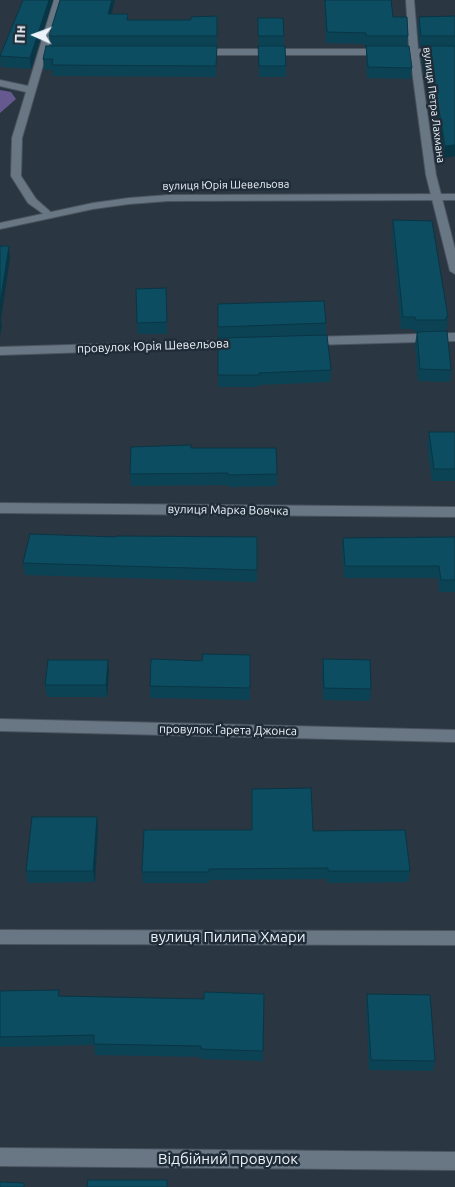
<!DOCTYPE html>
<html>
<head>
<meta charset="utf-8">
<style>
	body { margin:0 }
	#map { position:relative; width:455px; height:1187px; overflow:hidden; background:#2a3642; font-family:Ubuntu,sans-serif }
	canvas { display:block }
	.north { position:absolute; left:10px; top:10px; width:50px; height:50px; -webkit-text-stroke:4px #202c37; paint-order:stroke; rotate:272deg; font-size:14px; font-weight:700; line-height:20px; text-align:center; color:#ebf2fa }
	.north::after { content:''; display:block; margin:auto; width:18px; height:22px; background:#ebf2fa; clip-path:polygon(50% 0,100% 100%,50% 72%,0 100%) }
</style>
</head>
<body>
<div id="map">
<canvas width="455" height="1187"></canvas>
<div class="north">Пн</div>
</div>
<script>
const g = document.querySelector('canvas').getContext('2d');
g.lineJoin = 'round';
function fill(path, color) {
  g.fillStyle = color;
  g.fill(path, 'evenodd');
}
function shape(rows) {
  const path = new Path2D();
  for (const r of rows) {
    path.moveTo(r[0], r[1]);
    for (let i = 2; i < r.length; i += 2) path.lineTo(r[i], r[i + 1]);
  }
  return path;
}
function trace(path, color, width, dash) {
  g.strokeStyle = color;
  g.lineWidth = width;
  g.lineCap = dash ? 'butt' : 'round';
  g.setLineDash(dash || []);
  g.stroke(path);
}
function label(font, color, halo, rows, align = 'center') {
  g.font = font + ' Ubuntu,sans-serif';
  g.lineWidth = 5;
  g.setLineDash([]);
  g.textBaseline = 'middle';
  g.strokeStyle = halo;
  g.fillStyle = color;
  for (const [text, x, y, turn = 0] of rows) {
    g.save();
    g.translate(x, y);
    g.rotate((+turn || 0) * Math.PI / 180);
    g.textAlign = isNaN(turn) ? turn : align;
    if (halo) g.strokeText(text, 0, 0);
    g.fillText(text, 0, 0);
    g.restore();
  }
}
const forest = shape([
	[0,90,11,92,16,99,0,113]
]);
const minor = shape([
	[54,0,62,0,22,138,21,176,36,199,54,215,49,218,28,203,11,176,12,138,26,92,0,86,0,80,28,86,54,0],
	[406,0,414,0,418,49,455,49,455,55,419,55,436,175,455,249,455,274,450,271,426,175,410,55,199,55,194,52,199,49,409,49,406,0],
	[455,333,455,341,311,345,305,341,311,337,455,333],
	[237,340,243,344,241,347,0,355,0,347,237,340],
	[0,503,455,507,455,517,0,513,0,503],
	[0,719,455,730,455,742,0,731,0,719],
	[0,930,455,931,455,945,0,944,0,930],
	[0,1148,455,1152,455,1170,0,1166,0,1148]
]);
const tertiary = shape([
	[455,194,455,200,168,201,129,204,93,209,0,229,0,223,93,203,129,198,168,195,455,194]
]);
const wall = shape([
	[23,0,53,0,31,69,1,67,0,56],
	[324,0,391,0,393,17,408,36,407,46,412,68,411,79,367,78,366,57,366,47,365,47,365,44,326,43],
	[112,14,128,14,128,20,217,27,216,77,53,76,52,70,44,70,43,59,50,46,49,36],
	[455,16,455,156,444,158,431,79,424,79,421,57,422,47,420,47,418,28,419,17],
	[258,18,284,36,284,46,286,66,286,77,259,77],
	[393,220,448,317,447,329,445,329,444,331,451,370,450,382,418,381,415,344,417,332,414,332,414,329,401,329,392,232],
	[166,288,167,334,138,334,137,323],
	[218,304,326,323,326,335,331,370,330,382,258,385,258,387,218,387],
	[429,432,455,432,455,481,432,481,427,444],
	[191,448,277,474,277,486,228,487,228,485,131,486,130,474],
	[116,537,257,537,257,582,25,575,23,563],
	[455,537,455,592,439,592,438,578,344,578,342,550,343,538],
	[250,655,250,700,150,698,150,686,202,661],
	[323,659,371,689,370,701,323,700,322,671],
	[109,672,107,697,47,697,45,685],
	[252,789,313,831,410,871,408,882,327,883,327,879,209,880,209,883,143,883,142,872,252,830],
	[97,817,98,828,95,882,28,883,26,871],
	[59,990,60,996,204,999,264,994,263,1061,201,1059,201,1057,95,1055,94,1045,0,1047,0,991],
	[367,994,435,1061,433,1071,369,1070,366,1005]
]);
const shadedWall = shape([
	[49,0,53,0,31,69,30,58],
	[112,0,115,0,109,25,108,14],
	[455,145,455,156,444,158,445,146],
	[9,246,10,258,1,319,2,326,0,336,0,304],
	[108,660,109,672,107,697,106,685],
	[97,817,98,828,95,882,93,871]
]);
const building = shape([
	[23,0,49,0,30,58,0,56,23,0],
	[60,0,112,0,108,14,128,14,127,20,191,20,191,17,217,16,217,36,49,36,60,0],
	[325,0,391,0,393,17,407,17,408,36,366,36,366,33,327,32,325,0],
	[455,16,455,36,421,36,419,17,455,16],
	[258,18,283,18,284,36,258,36,258,18],
	[46,46,217,46,216,66,52,65,53,59,43,59,46,46],
	[258,46,285,46,286,66,259,66,258,46],
	[366,46,409,46,412,68,368,67,366,46],
	[422,46,455,46,455,145,445,146,432,68,425,68,422,46],
	[393,220,432,221,448,317,446,317,446,320,416,320,415,317,403,317,393,220],
	[0,246,9,246,0,304,0,246],
	[166,288,167,322,137,323,136,289,166,288],
	[324,301,326,323,218,327,218,304,324,301],
	[447,331,451,370,420,369,417,332,447,331],
	[327,335,331,370,259,373,259,375,218,375,218,338,327,335],
	[429,432,455,432,455,469,434,469,429,432],
	[191,445,191,448,276,448,277,474,228,475,228,473,130,474,131,447,191,445],
	[30,534,116,537,117,536,257,537,257,570,23,563,30,534],
	[455,537,455,580,441,580,439,566,345,566,343,538,455,537],
	[203,654,250,655,250,688,150,686,151,659,202,661,203,654],
	[323,659,370,660,371,689,324,688,323,659],
	[48,660,108,660,106,685,45,685,48,660],
	[311,788,313,831,405,830,410,871,328,871,328,868,209,869,209,872,142,872,144,830,252,830,252,789,311,788],
	[32,817,97,817,93,871,26,871,32,817],
	[59,990,58,996,204,999,204,992,264,994,263,1051,201,1049,201,1046,94,1044,94,1035,0,1037,0,991,59,990],
	[367,994,430,995,435,1061,371,1060,367,994],
	[88,1180,167,1180,167,1187,87,1187,88,1180],
	[0,1182,24,1183,24,1187,0,1187,0,1182]
]);
const farStreetnames = [
	["вулиця Петра Лахмана",434,105,83],
	["вулиця Юрія Шевельова",226,185,-1]
];
const streetNames = [
	["провулок Юрія Шевельова",153,346,-2],
	["вулиця Марка Вовчка",228,510,1],
	["провулок Ґарета Джонса",228,730,1]
];
const nearStreetnames = [
	["вулиця Пилипа Хмари",228,937],
	["Відбійний провулок",228,1159]
];
fill(forest, '#665990');
trace(minor, '#4a545f', 2);
trace(tertiary, '#4a545f', 2);
fill(minor, '#697785');
fill(tertiary, '#697785');
fill(wall, '#0b4254');
fill(shadedWall, '#093645');
fill(building, '#0d4d62');
trace(building, '#093645', 1);
label('11px', '#ebf2fa', '#202c37', farStreetnames);
label('12px', '#ebf2fa', '#202c37', streetNames);
label('15px', '#ebf2fa', '#202c37', nearStreetnames);
</script>
</body>
</html>
